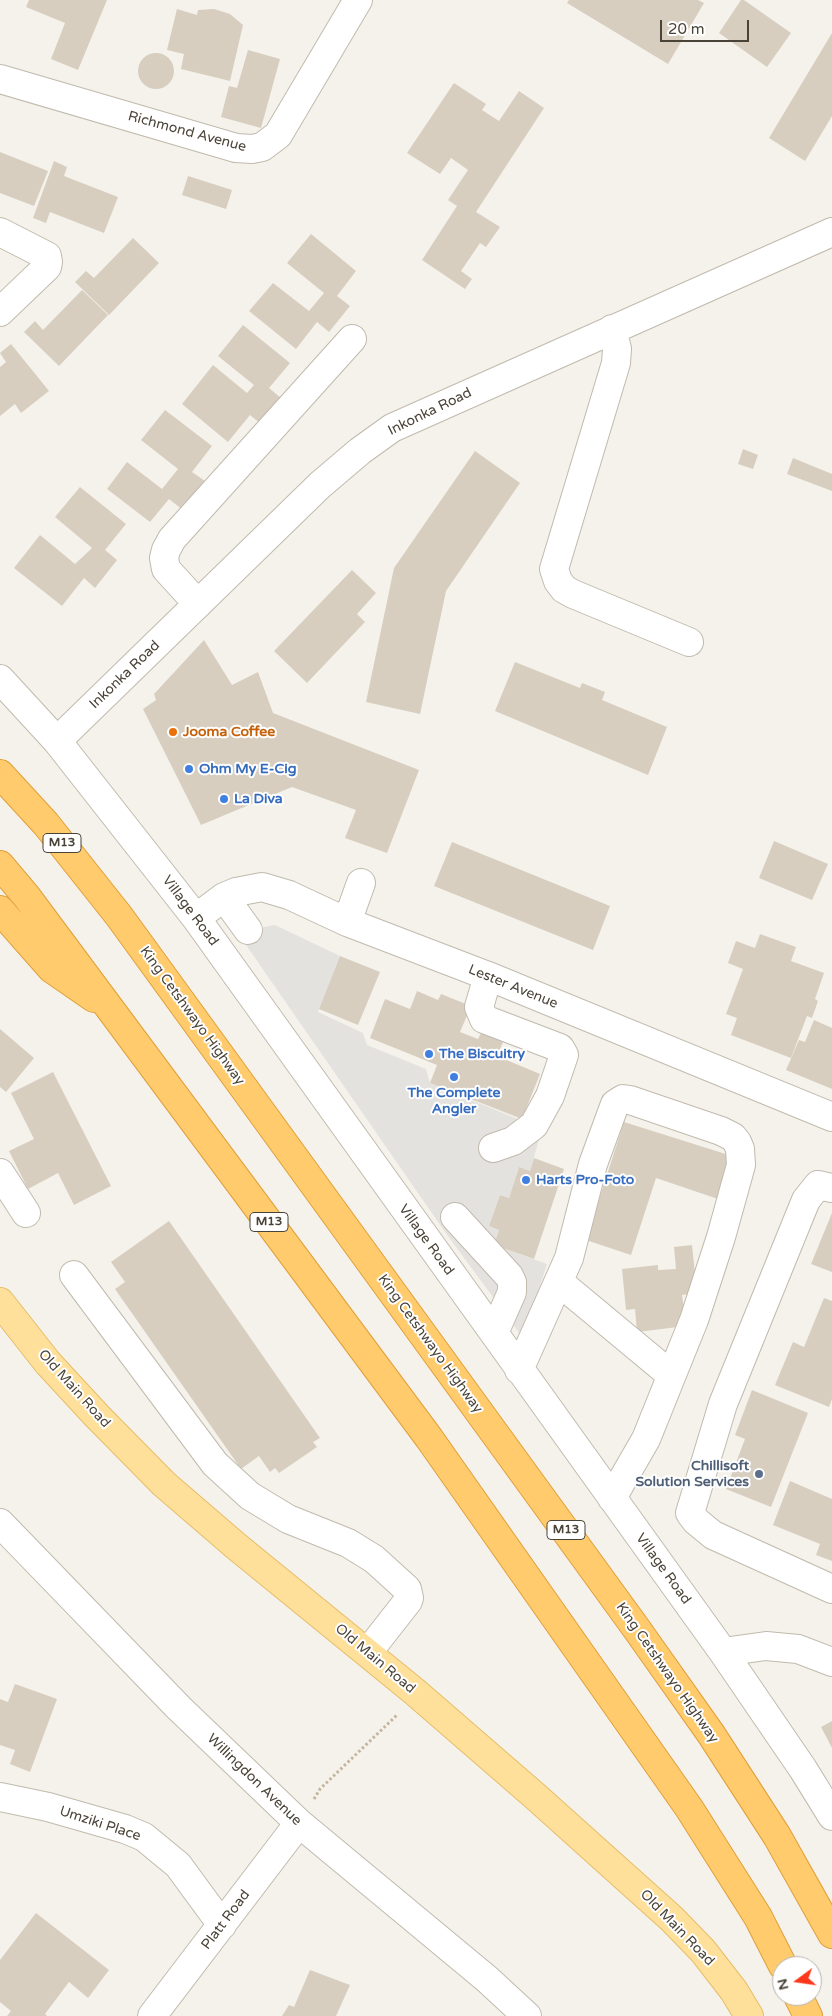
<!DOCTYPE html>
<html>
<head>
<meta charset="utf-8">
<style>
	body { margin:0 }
	#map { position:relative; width:832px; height:2016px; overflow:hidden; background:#f5f2eb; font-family:"Varela Round",sans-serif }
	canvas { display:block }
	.north { position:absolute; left:772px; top:1956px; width:50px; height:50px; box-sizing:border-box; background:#fff; border:1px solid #b7b4af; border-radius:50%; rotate:256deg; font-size:14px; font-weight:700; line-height:20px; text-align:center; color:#4a4338 }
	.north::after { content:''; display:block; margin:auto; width:18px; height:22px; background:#fd371b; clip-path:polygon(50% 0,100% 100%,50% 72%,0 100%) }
	.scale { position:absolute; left:660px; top:20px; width:89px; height:22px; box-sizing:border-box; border:2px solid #4a4338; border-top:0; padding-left:6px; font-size:15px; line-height:18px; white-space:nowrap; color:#4a4338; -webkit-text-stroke:4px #fff; paint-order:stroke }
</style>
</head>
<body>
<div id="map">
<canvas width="832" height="2016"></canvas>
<div class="north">N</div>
<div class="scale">20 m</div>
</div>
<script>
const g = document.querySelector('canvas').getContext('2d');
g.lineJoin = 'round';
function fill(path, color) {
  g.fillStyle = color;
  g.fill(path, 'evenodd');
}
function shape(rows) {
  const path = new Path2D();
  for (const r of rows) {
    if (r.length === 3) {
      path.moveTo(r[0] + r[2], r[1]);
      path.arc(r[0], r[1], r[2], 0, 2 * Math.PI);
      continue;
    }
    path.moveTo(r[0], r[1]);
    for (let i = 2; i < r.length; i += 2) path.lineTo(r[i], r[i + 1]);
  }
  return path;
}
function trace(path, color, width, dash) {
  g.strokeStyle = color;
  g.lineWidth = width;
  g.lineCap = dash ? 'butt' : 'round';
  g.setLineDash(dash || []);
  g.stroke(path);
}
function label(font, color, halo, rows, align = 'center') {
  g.font = font + ' "Varela Round",sans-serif';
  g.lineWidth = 4;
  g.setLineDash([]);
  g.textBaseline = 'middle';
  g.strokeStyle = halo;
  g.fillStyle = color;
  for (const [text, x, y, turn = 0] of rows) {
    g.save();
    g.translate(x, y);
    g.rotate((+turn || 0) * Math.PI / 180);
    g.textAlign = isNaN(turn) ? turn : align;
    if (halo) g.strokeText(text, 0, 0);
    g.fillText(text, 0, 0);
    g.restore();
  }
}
const parking = shape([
	[275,925,340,956,318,1012,363,1033,367,1045,426,1069,430,1083,542,1129,530,1171,519,1167,509,1198,500,1195,489,1226,499,1230,494,1245,547,1264,523,1338,445,1232,237,932]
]);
const building = shape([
	[29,0,107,0,78,70,51,59,65,23,26,7],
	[569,0,698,0,704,3,668,64,567,3],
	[741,0,744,0,791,33,767,67,719,33],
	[177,9,197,15,198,10,214,9,230,14,243,25,230,81,181,69,184,54,167,50],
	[832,33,832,116,805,161,769,138],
	[248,50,280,59,261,128,221,117,229,86,237,88],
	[156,71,18],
	[454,83,486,104,482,110,499,121,519,91,544,108,476,212,500,227,486,247,480,243,461,271,472,279,465,289,422,260,457,206,448,200,468,170,451,158,440,174,407,153],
	[0,152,48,171,34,206,0,193],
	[54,161,67,167,64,176,118,197,104,233,50,212,46,223,33,218],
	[188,176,232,190,226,209,182,195],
	[311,234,356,271,337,296,350,306,329,332,317,322,296,349,249,311,273,283,309,311,324,293,287,263],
	[133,238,159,263,109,315,75,282,86,271,94,278],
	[82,290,108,315,59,366,24,332,35,321,43,330],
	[243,325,290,363,269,388,281,398,261,424,250,415,228,442,182,404,213,365,247,393,254,385,218,356],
	[11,344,49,391,21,413,15,404,0,416,0,367,6,362,0,353],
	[165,410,212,446,192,472,205,481,183,510,169,499,150,522,107,489,127,462,162,489,178,469,141,440],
	[743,449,758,455,753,469,738,464],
	[475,451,520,483,446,591,420,714,366,702,394,568],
	[793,458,832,474,832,491,787,474],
	[80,487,126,524,105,550,117,560,95,588,84,578,62,606,14,568,40,535,75,564,92,548,55,517],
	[352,570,376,593,357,614,365,622,307,683,274,651],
	[204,640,232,685,258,672,273,713,419,770,387,853,345,838,356,810,292,787,201,825,143,709,156,700,154,694],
	[515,662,580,688,582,683,605,692,602,700,667,727,648,775,495,711],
	[774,841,828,864,812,900,759,878],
	[452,842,610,906,593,950,434,886],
	[760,934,796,947,791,961,824,973,815,999,818,1001,812,1018,807,1016,791,1058,731,1035,737,1018,726,1014,743,969,728,963,736,941,755,948],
	[340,956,380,972,358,1025,319,1009],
	[417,991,438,1000,441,994,471,1006,460,1032,478,1039,481,1033,503,1042,497,1056,540,1074,522,1119,430,1083,437,1065,370,1038,385,999,410,1009],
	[814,1020,832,1028,832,1089,786,1070,799,1040,805,1042],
	[0,1029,34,1058,6,1092,0,1087],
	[53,1072,111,1186,74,1205,58,1173,28,1189,9,1151,34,1139,11,1093],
	[624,1122,732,1156,718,1199,656,1178,631,1255,586,1240],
	[534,1158,564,1169,534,1259,494,1245,499,1230,489,1226,500,1195,509,1198,519,1167,530,1171],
	[832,1213,832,1272,811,1264],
	[169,1221,320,1438,313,1442,317,1447,279,1473,275,1468,270,1472,259,1456,241,1469,115,1289,125,1282,111,1262],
	[692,1245,697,1293,682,1295,686,1326,637,1332,635,1309,626,1310,622,1269,658,1265,658,1270,676,1269,674,1247],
	[824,1298,832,1301,832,1399,829,1407,775,1385,793,1342,804,1347],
	[752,1390,808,1413,771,1507,726,1489,745,1439,735,1435],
	[790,1481,832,1499,832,1561,816,1555,820,1544,773,1525],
	[15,1684,57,1699,30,1772,10,1764,15,1750,0,1745,0,1699,8,1702],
	[832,1721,832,1748,821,1727],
	[36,1913,109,1970,88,1998,69,1982,45,2014,47,2016,7,2016,11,2011,0,2002,0,1960],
	[310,1970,350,1985,336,2016,282,2016,289,2005,294,2007]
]);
const path = shape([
	[314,1799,320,1789,397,1715]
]);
const minor = shape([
	[0,79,236,148,252,149,262,147,278,135,358,0],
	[0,232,47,256,48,262,47,267,0,312],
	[612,329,617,349,616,363,554,569,558,581,564,589,573,594,689,642],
	[198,604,166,569,164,558,166,550,172,539,352,339],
	[0,679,57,741,196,918,723,1652,803,1769,832,1816],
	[57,741,320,485,360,451,392,428,832,232],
	[224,897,248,930],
	[196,918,224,897,236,892,262,887,289,895,347,922,488,976,832,1117],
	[347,922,361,883],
	[488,976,479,1007,484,1019,560,1048,564,1055,550,1096,534,1125,513,1141,493,1148],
	[0,1173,26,1213],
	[832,1188,818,1185,806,1200,723,1404,690,1513,696,1521,713,1535,832,1589],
	[455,1217,509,1276,512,1282,512,1292,494,1333],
	[74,1275,215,1464,250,1496,288,1519,348,1543,374,1559,407,1589,409,1598,408,1601,368,1652],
	[559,1282,671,1375],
	[519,1370,569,1258,593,1164,615,1104,623,1099,630,1100,721,1131,733,1137,737,1142,740,1149,741,1165,721,1237,694,1320,646,1439,612,1498],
	[0,1523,179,1708,299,1823,487,1979,527,2016],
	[723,1652,766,1646,798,1649,832,1662],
	[0,1797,48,1807,125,1829,144,1837,178,1865,222,1925],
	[152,2016,299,1823]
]);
const major = shape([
	[0,1302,48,1363,97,1416,164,1484,236,1546,415,1692,535,1796,672,1919,703,1951,734,1991,749,2016]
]);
const highway = shape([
	[0,774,46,824,119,916,636,1628,711,1734,777,1836,832,1934],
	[0,865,27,897,429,1438,689,1808,758,1917,783,1966],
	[0,910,52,969,94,998],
	[798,1996,808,2016]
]);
const markers = [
	[173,732,5,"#e8710a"],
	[189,769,5,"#3f7fe0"],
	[224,799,5,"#3f7fe0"],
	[429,1054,5,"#3f7fe0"],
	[454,1077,5,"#3f7fe0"],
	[526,1180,5,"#3f7fe0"],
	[759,1474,5,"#5c6f8a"]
];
const shields = [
	[62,843,38],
	[269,1222,38],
	[566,1530,38]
];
const shieldNames = [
	["M13",62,843],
	["M13",269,1222],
	["M13",566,1530]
];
const streetNames = [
	["Richmond Avenue",187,132,15],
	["Inkonka Road",430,412,-26],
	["Inkonka Road",125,675,-44],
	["Village Road",190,911,53],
	["Lester Avenue",513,987,22],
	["King Cetshwayo Highway",192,1016,54],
	["Village Road",426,1240,54],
	["King Cetshwayo Highway",430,1344,54],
	["Old Main Road",74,1389,48],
	["Village Road",663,1569,54],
	["Old Main Road",375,1659,40],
	["King Cetshwayo Highway",667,1673,55],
	["Willingdon Avenue",254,1780,44],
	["Umziki Place",100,1824,18],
	["Platt Road",226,1920,-53],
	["Old Main Road",677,1928,46]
];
const foodNames = [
	["Jooma Coffee",183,732]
];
const shopNames = [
	["Ohm My E-Cig",199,769],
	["La Diva",234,799],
	["The Biscuitry",439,1054],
	["The Complete",454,1093,"center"],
	["Angler",454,1109,"center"],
	["Harts Pro-Foto",536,1180]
];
const serviceNames = [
	["Chillisoft",749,1466],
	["Solution Services",749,1482]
];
fill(parking, '#e4e2df');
fill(building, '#d7cec0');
trace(minor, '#c1baad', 30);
trace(major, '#e6bd68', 30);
trace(highway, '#e09f3a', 30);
trace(path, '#c3b59e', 3, [2.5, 2.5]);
trace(minor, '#fff', 28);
trace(major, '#ffe09a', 28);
trace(highway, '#ffcb6c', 28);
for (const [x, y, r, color] of markers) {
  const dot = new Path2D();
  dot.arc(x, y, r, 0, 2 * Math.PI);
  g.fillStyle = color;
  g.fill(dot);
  trace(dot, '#fff', 2);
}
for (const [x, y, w] of shields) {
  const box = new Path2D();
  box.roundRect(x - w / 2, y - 9.5, w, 19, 4);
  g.fillStyle = '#fff';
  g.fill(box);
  trace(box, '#4a4338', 1);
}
label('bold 12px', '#4a4338', null, shieldNames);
label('14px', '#4a4338', '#fff', streetNames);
label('bold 14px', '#c56008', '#fff', foodNames, 'left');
label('bold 14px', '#366cbe', '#fff', shopNames, 'left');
label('bold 14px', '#4e5e75', '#fff', serviceNames, 'right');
</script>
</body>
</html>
